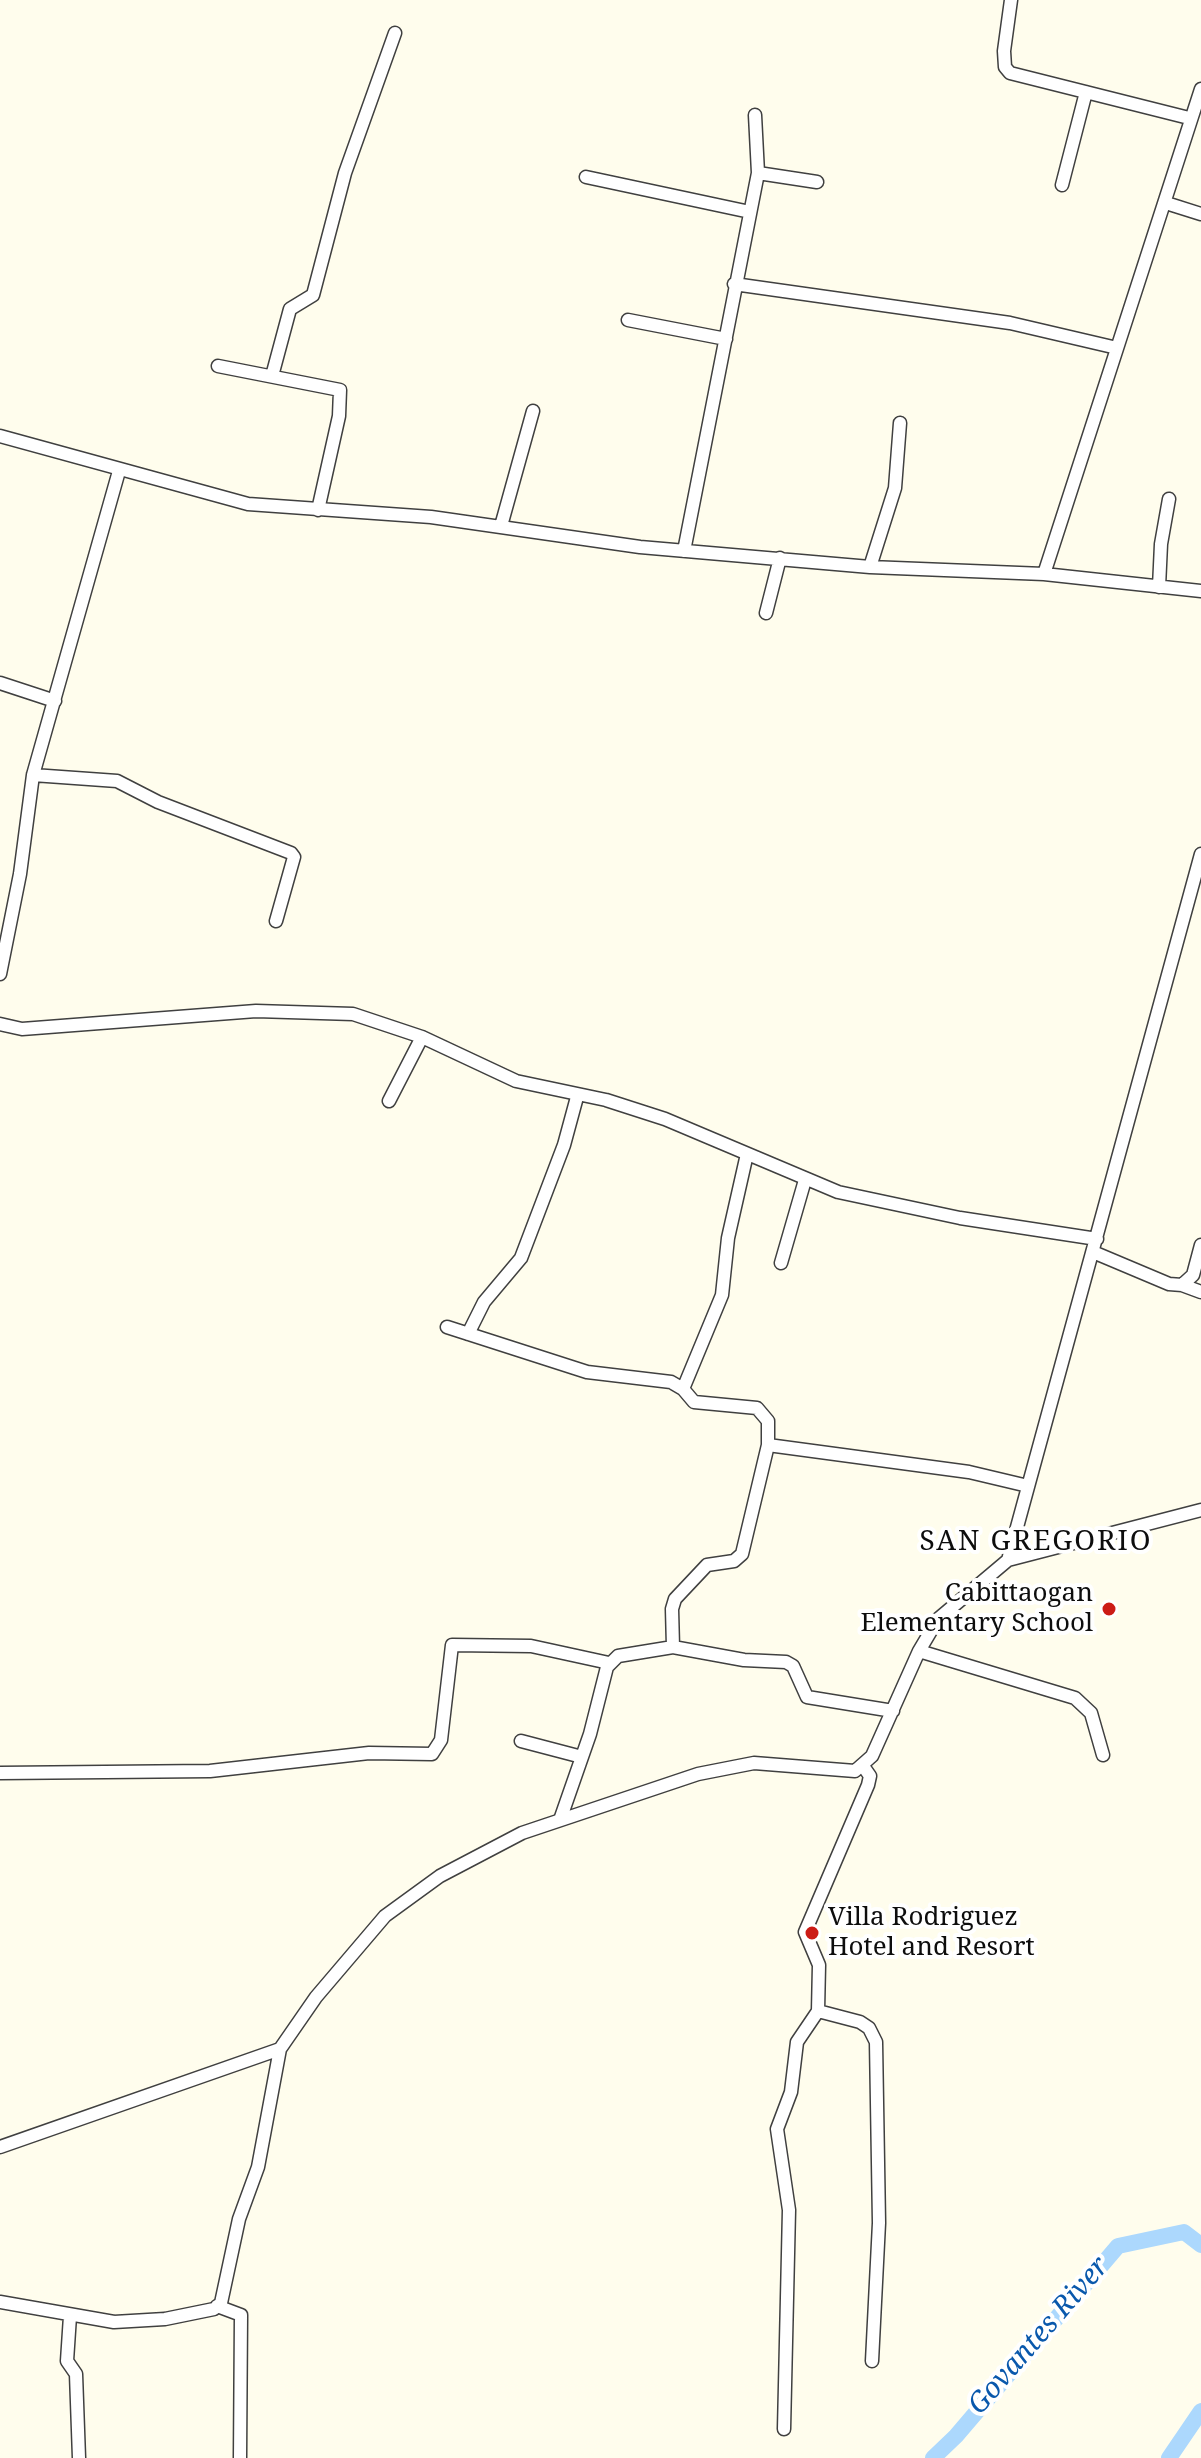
<!DOCTYPE html>
<html>
<head>
<meta charset="utf-8">
<style>
	body { margin:0 }
	canvas { display:block; background:#fffded }
</style>
</head>
<body>
<canvas width="1201" height="2458"></canvas>
<script>
const g = document.querySelector('canvas').getContext('2d');
g.lineJoin = 'round';
function shape(rows) {
  const path = new Path2D();
  for (const r of rows) {
    path.moveTo(r[0], r[1]);
    for (let i = 2; i < r.length; i += 2) path.lineTo(r[i], r[i + 1]);
  }
  return path;
}
function trace(path, color, width, dash) {
  g.strokeStyle = color;
  g.lineWidth = width;
  g.lineCap = dash ? 'butt' : 'round';
  g.setLineDash(dash || []);
  g.stroke(path);
}
function label(font, color, halo, rows, align = 'center') {
  g.font = font + ' "Noto Serif",serif';
  g.lineWidth = 8;
  g.setLineDash([]);
  g.textBaseline = 'middle';
  g.strokeStyle = halo;
  g.fillStyle = color;
  for (const [text, x, y, turn = 0] of rows) {
    g.save();
    g.translate(x, y);
    g.rotate((+turn || 0) * Math.PI / 180);
    g.textAlign = isNaN(turn) ? turn : align;
    if (halo) g.strokeText(text, 0, 0);
    g.fillText(text, 0, 0);
    g.restore();
  }
}
const river = shape([
	[933,2458,956,2436,1118,2246,1184,2232,1201,2245],
	[1169,2458,1201,2411]
]);
const minor = shape([
	[1011,0,1004,51,1005,67,1010,73,1189,118],
	[758,173,817,182],
	[586,177,750,212],
	[1062,185,1086,92],
	[1166,203,1201,214],
	[734,284,1010,323,1117,348],
	[628,320,726,339],
	[218,366,340,390,339,416,318,510],
	[272,376,290,309,313,295,345,173,395,33],
	[0,436,248,504,431,517,640,547,870,567,1044,574,1201,591],
	[501,526,533,411],
	[684,551,758,173,755,115],
	[870,567,895,488,900,423],
	[1044,574,1201,89],
	[1159,587,1161,544,1169,499],
	[766,613,780,558],
	[0,683,55,701],
	[33,775,117,781,158,802,291,853,294,857,276,921],
	[0,974,20,874,33,775,119,471],
	[0,1024,22,1029,256,1011,353,1014,422,1037,516,1081,606,1100,665,1119,838,1192,960,1218,1097,1239],
	[389,1101,422,1037],
	[1093,1252,1169,1284,1182,1285,1193,1275,1201,1245],
	[781,1263,805,1180],
	[1182,1285,1201,1292],
	[447,1327,587,1372,671,1382,683,1389,694,1402,757,1408,768,1421,768,1445],
	[468,1334,484,1302,521,1258,564,1145,577,1097],
	[683,1389,722,1295,728,1238,747,1154],
	[1008,1560,1201,854],
	[673,1647,672,1609,675,1599,707,1565,734,1561,742,1554,768,1445,969,1472,1028,1486],
	[919,1651,1075,1698,1091,1713,1103,1755],
	[521,1741,582,1757],
	[863,1766,870,1776,868,1785,805,1932,819,1965,818,2011,860,2022,869,2028,876,2042,879,2223,872,2361],
	[0,1773,210,1771,369,1753,432,1754,441,1740,452,1645,531,1646,609,1663],
	[560,1820,590,1734,607,1667,618,1656,673,1647,744,1660,786,1662,793,1666,807,1697,893,1711],
	[0,2147,280,2049],
	[0,2302,114,2322,165,2319,214,2309,221,2303,239,2219,258,2167,280,2049,316,1997,385,1916,440,1876,522,1833,698,1774,754,1763,855,1771,872,1756,919,1651,938,1619,1008,1560,1201,1510],
	[217,2306,241,2315,240,2458],
	[70,2316,67,2361,76,2374,79,2458],
	[784,2429,789,2210,777,2129,791,2092,797,2042,818,2011]
]);
const markers = [
	[1109,1609,8,"#cc1c16"],
	[812,1933,8,"#cc1c16"]
];
const poiNames = [
	["Cabittaogan",1093,1594],
	["Elementary School",1093,1624],
	["Villa Rodriguez",828,1918,"left"],
	["Hotel and Resort",828,1948,"left"]
];
const neighbourhoodNames = [
	["SAN GREGORIO",1036,1542]
];
const waterNames = [
	["Govantes River",1039,2336,-49]
];
trace(river, '#acd8fd', 16);
trace(minor, '#404040', 15);
trace(minor, '#fff', 12);
for (const [x, y, r, color] of markers) {
  const dot = new Path2D();
  dot.arc(x, y, r, 0, 2 * Math.PI);
  g.fillStyle = color;
  g.fill(dot);
  trace(dot, '#fff', 3);
}
label('26px', '#0d0d0d', '#fff', poiNames, 'right');
g.letterSpacing = '2px';
label('28px', '#0d0d0d', '#fff', neighbourhoodNames);
g.letterSpacing = '0px';
label('italic 28px', '#0958ac', '#fff', waterNames);
</script>
</body>
</html>
